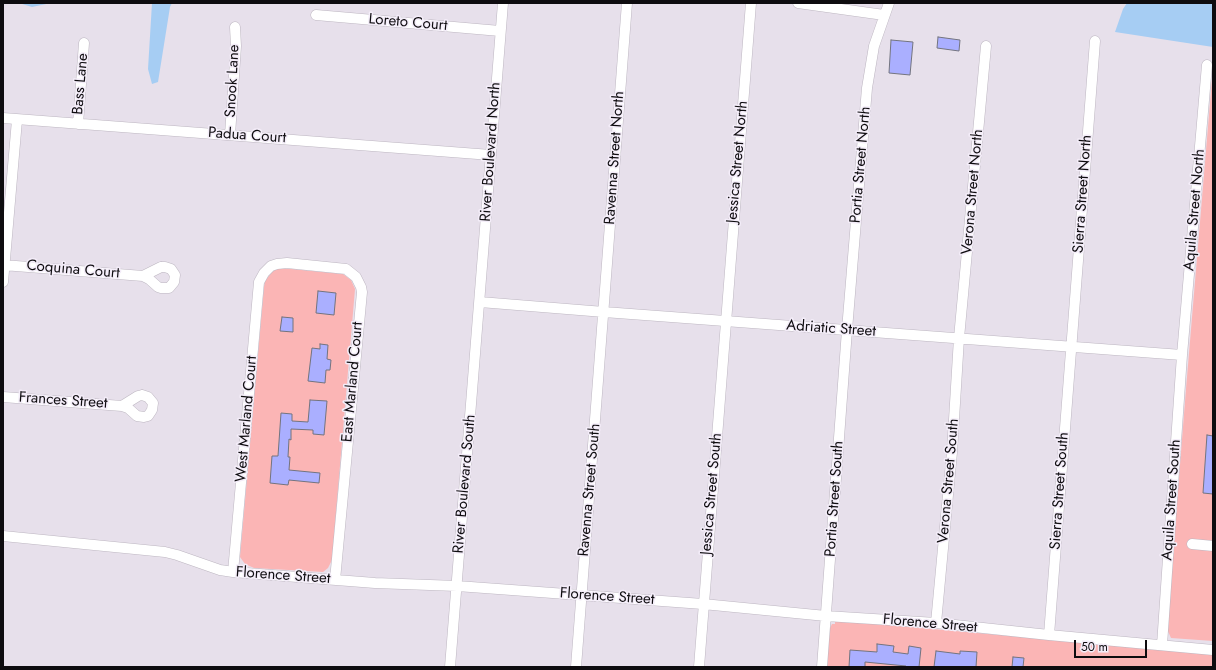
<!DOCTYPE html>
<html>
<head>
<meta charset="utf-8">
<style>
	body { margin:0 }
	#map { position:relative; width:1216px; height:670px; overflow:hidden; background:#e7e0eb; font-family:Jost,sans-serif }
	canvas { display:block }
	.frame { position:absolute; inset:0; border:4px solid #0e0c0f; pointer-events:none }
	.scale { position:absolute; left:1074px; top:640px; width:73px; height:18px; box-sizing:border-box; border:2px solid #0e0c0f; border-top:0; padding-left:5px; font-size:12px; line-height:14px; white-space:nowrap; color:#0e0c0f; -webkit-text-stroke:3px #f4edf9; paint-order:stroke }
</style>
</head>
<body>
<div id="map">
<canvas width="1216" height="670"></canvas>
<div class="frame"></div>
<div class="scale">50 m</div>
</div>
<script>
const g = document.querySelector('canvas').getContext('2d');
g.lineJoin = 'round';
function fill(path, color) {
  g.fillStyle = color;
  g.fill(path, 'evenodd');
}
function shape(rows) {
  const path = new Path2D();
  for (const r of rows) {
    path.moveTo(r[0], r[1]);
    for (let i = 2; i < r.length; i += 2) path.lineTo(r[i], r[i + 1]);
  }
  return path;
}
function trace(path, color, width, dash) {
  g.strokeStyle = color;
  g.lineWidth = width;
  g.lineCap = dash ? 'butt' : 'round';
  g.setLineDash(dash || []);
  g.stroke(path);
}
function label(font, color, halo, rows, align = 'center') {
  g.font = font + ' Jost,sans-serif';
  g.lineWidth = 3;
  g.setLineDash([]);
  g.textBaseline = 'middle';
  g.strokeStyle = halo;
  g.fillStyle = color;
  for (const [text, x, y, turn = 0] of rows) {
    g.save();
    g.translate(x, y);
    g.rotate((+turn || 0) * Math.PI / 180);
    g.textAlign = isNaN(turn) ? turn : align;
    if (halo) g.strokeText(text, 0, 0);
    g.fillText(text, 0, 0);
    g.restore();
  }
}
const green = shape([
	[1213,67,1213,641,1171,638,1167,629,1186,389],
	[281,268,343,274,351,280,355,289,332,560,328,568,323,572,254,568,245,564,240,557,264,287,265,281,272,272,276,269],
	[843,621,1213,654,1213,667,826,667,830,628,832,624,835,624,835,622]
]);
const water = shape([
	[19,3,51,3,32,7],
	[152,3,172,3,170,7,158,82,152,84,148,69],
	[1127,3,1213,3,1213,47,1115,32,1123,9]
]);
const building = shape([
	[938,37,960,40,959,51,937,48,938,37],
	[891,40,913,42,910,75,889,73,891,40],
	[318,291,336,293,334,315,316,313,318,291],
	[282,317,293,318,293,332,280,331,282,317],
	[320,344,328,345,327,359,331,360,330,370,326,370,325,383,308,381,312,348,320,349,320,344],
	[310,400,327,401,324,435,313,434,313,430,291,429,291,440,289,439,288,457,290,457,289,470,320,473,319,483,289,480,288,485,270,483,272,456,278,456,281,413,292,414,292,421,308,422,310,400],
	[1207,435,1213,436,1213,494,1203,493,1207,435],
	[877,644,894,646,893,652,908,654,909,646,921,648,919,667,906,667,906,666,865,662,865,667,849,667,850,650,877,652,877,644],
	[936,651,960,654,960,651,977,652,976,667,934,667,936,651],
	[1013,657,1024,658,1023,667,1012,667,1013,657]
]);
const minor = shape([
	[798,3,884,15],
	[316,15,500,31],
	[3,118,491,155],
	[78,124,84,43],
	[230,135,236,46,235,27],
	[3,265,143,276],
	[161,267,165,267,171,269,175,275,174,282,169,288,161,288,158,287,149,279,143,276,161,267],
	[3,282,17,120],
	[480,302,604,312,1182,355],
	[142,395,148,397,153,403,152,410,148,416,144,417,137,416,128,408,122,406,138,396,142,395],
	[3,397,122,406],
	[3,536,165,552,177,555,220,570,233,572,375,583,457,586,703,604,826,616,936,623,1049,635,1213,650],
	[1192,544,1213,546],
	[233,572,259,282,264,273,271,266,277,264,287,263,346,269,356,277,361,287,362,292,335,580],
	[936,623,952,452,959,338,986,46],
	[1049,635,1095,41],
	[1162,645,1182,355,1207,65],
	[450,667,503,3],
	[576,667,627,3],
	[699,667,751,3],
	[822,667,847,330,867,88,874,46,889,3]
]);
const streetNames = [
	["Loreto Court",408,23,5],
	["Snook Lane",233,81,-87],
	["Bass Lane",81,84,-85],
	["Padua Court",247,136,4],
	["River Boulevard North",491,152,-86],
	["Ravenna Street North",615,158,-86],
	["Jessica Street North",738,162,-85],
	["Portia Street North",861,165,-85],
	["Verona Street North",973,192,-85],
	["Sierra Street North",1083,194,-86],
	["Aquila Street North",1195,210,-85],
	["Coquina Court",73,270,5],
	["Adriatic Street",831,329,4],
	["East Marland Court",353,382,-85],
	["Frances Street",63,401,4],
	["West Marland Court",247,419,-85],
	["Verona Street South",949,481,-85],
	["River Boulevard South",465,484,-85],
	["Ravenna Street South",590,490,-85],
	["Sierra Street South",1060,491,-86],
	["Jessica Street South",712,494,-85],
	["Portia Street South",835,499,-86],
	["Aquila Street South",1172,500,-86],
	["Florence Street",283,576,4],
	["Florence Street",607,597,4],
	["Florence Street",930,624,5]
];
fill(green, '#fbb5b5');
fill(water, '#a6cdf3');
fill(building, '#aaafff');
trace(building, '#73747f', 1);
trace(minor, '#bdb6c1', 11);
trace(minor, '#fff', 10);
label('15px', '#0e0c0f', '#f4edf9', streetNames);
</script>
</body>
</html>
